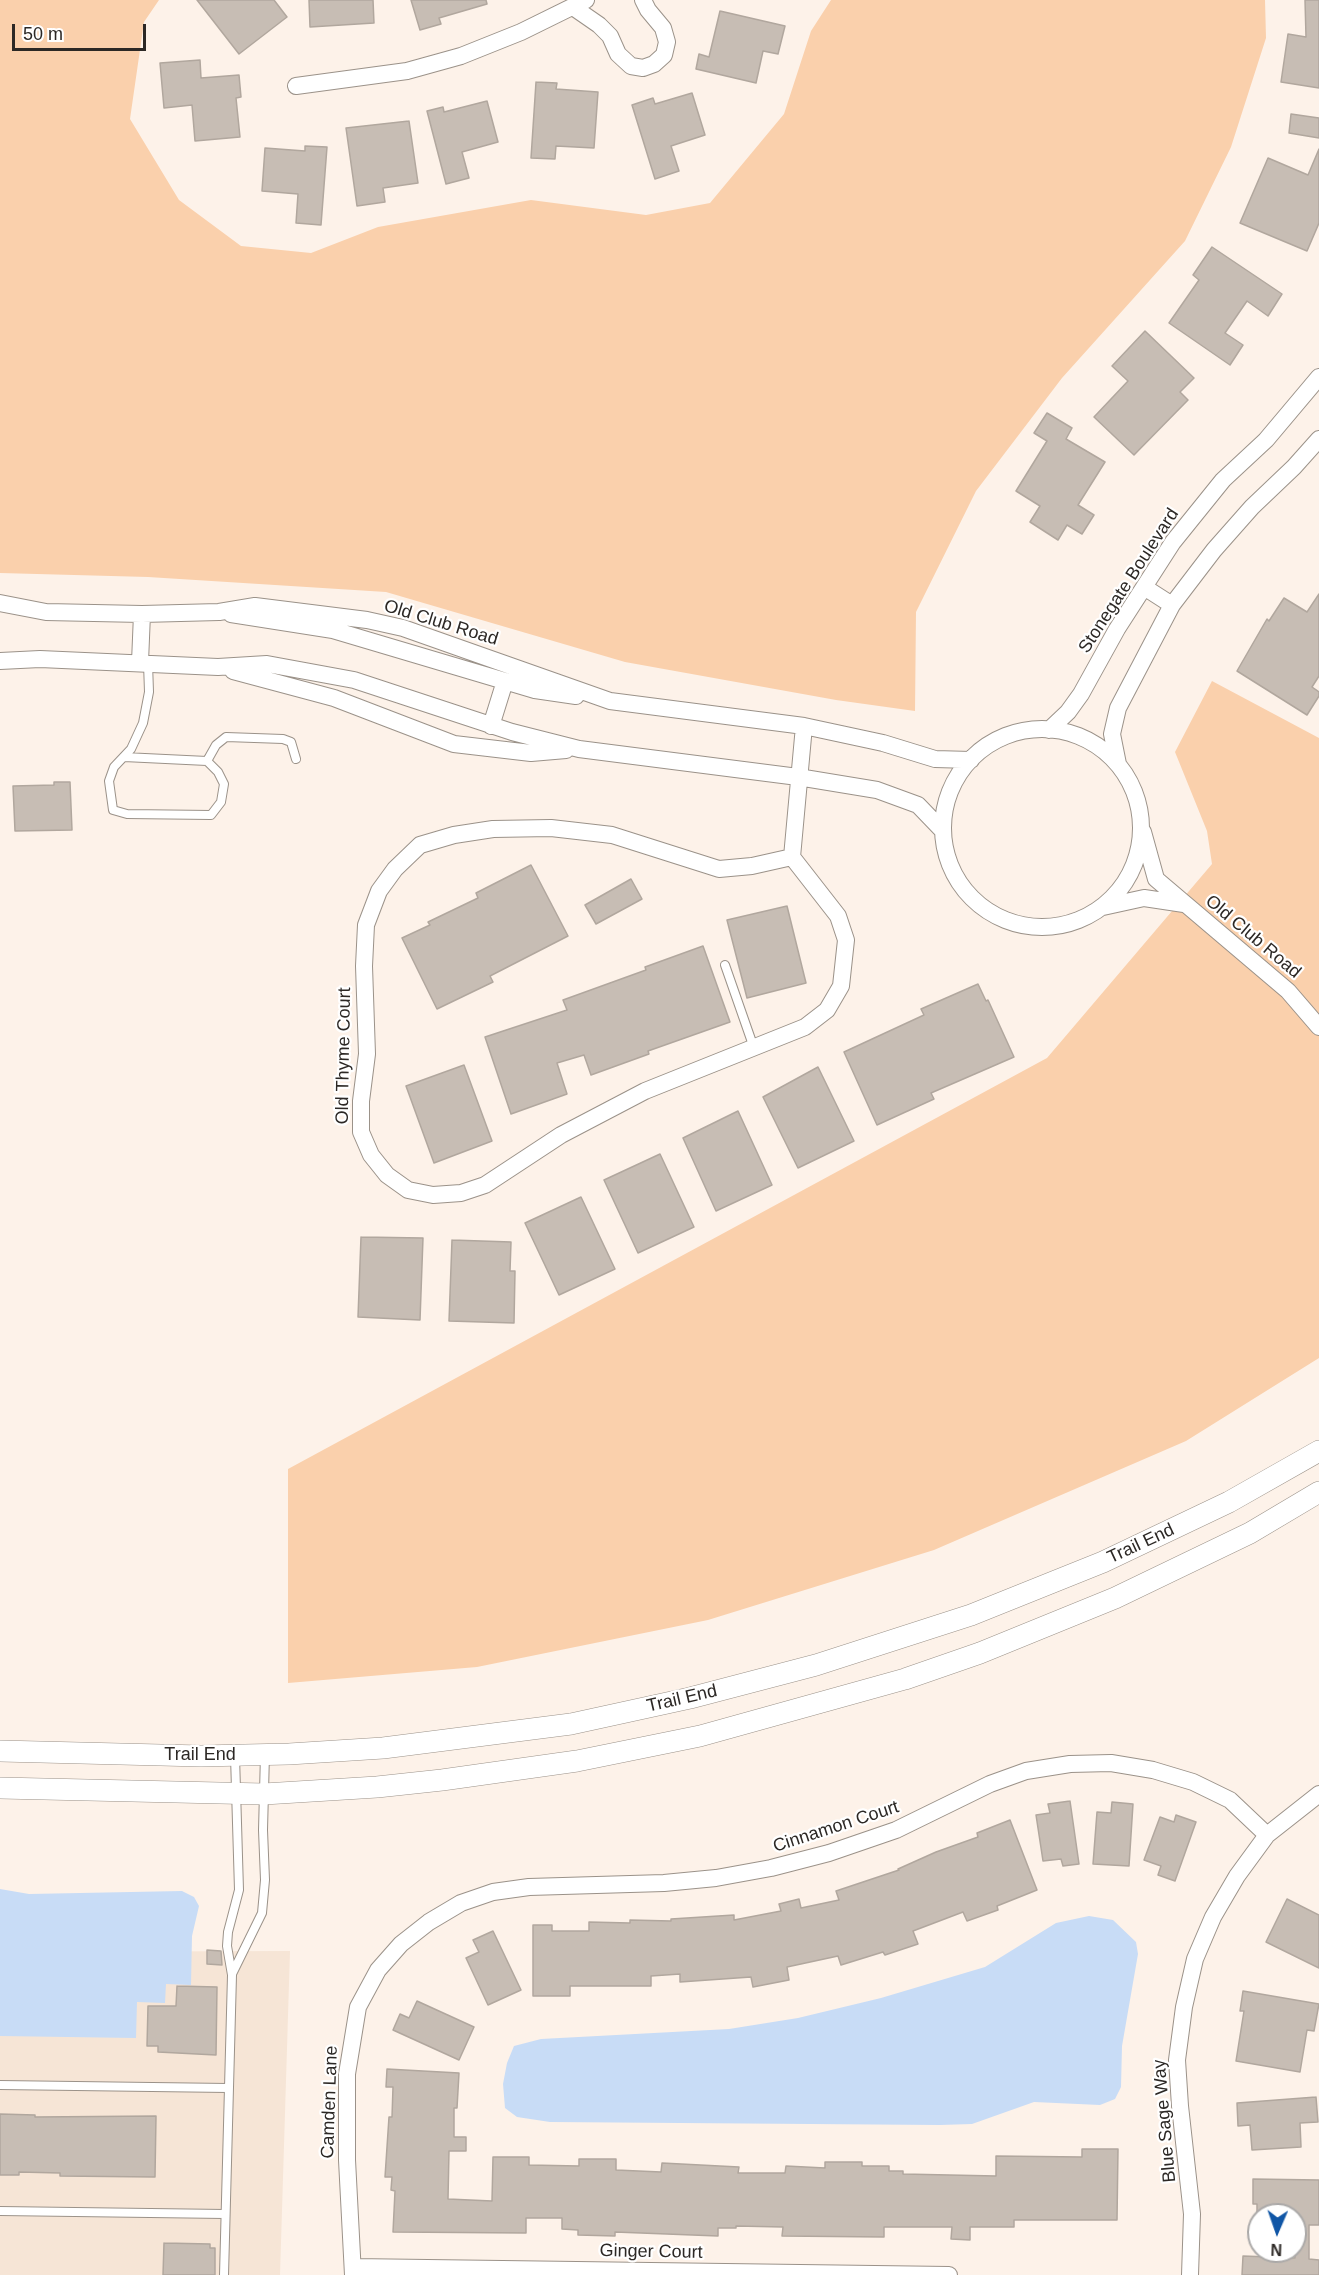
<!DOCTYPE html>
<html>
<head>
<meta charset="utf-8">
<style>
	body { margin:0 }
	#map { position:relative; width:1319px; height:2275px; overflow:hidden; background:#fdf2e9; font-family:Arial,sans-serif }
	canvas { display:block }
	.north { position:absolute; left:1247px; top:2203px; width:60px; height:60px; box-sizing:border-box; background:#fff; border:2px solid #aba9a8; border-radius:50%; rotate:182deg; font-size:16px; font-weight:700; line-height:24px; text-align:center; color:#2c2825 }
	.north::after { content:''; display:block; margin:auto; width:21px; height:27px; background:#1056a6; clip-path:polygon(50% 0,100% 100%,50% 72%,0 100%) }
	.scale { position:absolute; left:12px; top:24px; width:134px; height:27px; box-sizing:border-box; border:3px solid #2c2825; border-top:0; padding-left:8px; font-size:18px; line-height:21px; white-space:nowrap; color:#2c2825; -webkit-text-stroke:4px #fff; paint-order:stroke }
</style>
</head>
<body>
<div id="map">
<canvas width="1319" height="2275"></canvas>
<div class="north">N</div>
<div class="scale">50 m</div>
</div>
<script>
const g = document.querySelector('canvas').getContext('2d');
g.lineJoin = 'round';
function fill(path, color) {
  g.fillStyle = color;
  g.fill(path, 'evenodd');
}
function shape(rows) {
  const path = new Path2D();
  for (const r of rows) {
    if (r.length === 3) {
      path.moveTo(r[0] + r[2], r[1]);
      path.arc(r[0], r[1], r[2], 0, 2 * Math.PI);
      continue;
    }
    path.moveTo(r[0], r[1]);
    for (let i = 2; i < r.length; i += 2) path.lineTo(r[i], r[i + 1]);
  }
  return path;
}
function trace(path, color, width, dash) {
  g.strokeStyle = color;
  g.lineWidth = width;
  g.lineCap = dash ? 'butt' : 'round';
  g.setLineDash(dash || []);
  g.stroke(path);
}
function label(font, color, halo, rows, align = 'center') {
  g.font = font + ' Arial,sans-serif';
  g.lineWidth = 4.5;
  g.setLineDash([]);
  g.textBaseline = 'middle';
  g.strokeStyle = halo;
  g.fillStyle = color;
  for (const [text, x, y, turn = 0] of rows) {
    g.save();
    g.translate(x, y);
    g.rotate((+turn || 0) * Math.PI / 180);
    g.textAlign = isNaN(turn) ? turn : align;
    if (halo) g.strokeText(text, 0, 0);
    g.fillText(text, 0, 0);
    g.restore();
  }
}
const built = shape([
	[290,1951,280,2275,0,2275,0,1952]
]);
const green = shape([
	[0,0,159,0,144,22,130,119,179,200,241,246,311,253,378,227,531,200,646,215,710,203,784,114,811,31,831,0,1265,0,1266,38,1231,147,1185,241,1062,378,976,491,916,612,915,711,836,700,625,662,386,592,148,577,0,573],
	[1212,681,1319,738,1319,1358,1186,1441,934,1550,708,1620,477,1667,288,1683,288,1469,1047,1058,1212,864,1207,831,1175,752]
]);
const water = shape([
	[0,1889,29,1894,182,1891,194,1897,199,1906,192,1936,191,1985,166,1984,165,2003,137,2002,136,2038,0,2036],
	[1089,1916,1113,1920,1136,1942,1138,1954,1122,2046,1121,2087,1115,2099,1100,2105,1034,2102,972,2124,940,2125,550,2122,517,2117,505,2108,503,2084,507,2063,514,2046,541,2039,729,2029,798,2018,881,1998,985,1967,1056,1923]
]);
const building = shape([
	[197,0,274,0,287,17,239,54,197,0],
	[309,0,373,0,374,23,310,27,309,0],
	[411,0,486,0,487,4,439,18,441,24,420,30,411,0],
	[1305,0,1319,0,1319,88,1281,82,1288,34,1306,37,1305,0],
	[720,11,785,26,778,54,763,51,756,83,696,69,699,54,709,57,720,11],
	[200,60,201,78,239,75,241,97,236,98,240,137,195,141,192,105,164,108,160,63,200,60],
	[536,82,557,83,556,89,598,92,594,148,556,146,555,159,531,158,536,82],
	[692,93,705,135,671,146,679,171,655,179,632,105,653,98,655,104,692,93],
	[487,101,498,142,462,152,469,178,446,184,427,111,443,107,444,112,487,101],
	[1291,114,1319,118,1319,138,1289,133,1291,114],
	[409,121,418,183,383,188,385,202,357,206,346,128,409,121],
	[305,146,327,147,321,225,296,223,298,194,262,191,265,148,305,151,305,146],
	[1319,149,1319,223,1307,251,1240,223,1268,158,1308,175,1319,149],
	[1212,247,1282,294,1268,316,1247,301,1225,333,1243,345,1230,365,1169,323,1199,280,1193,275,1212,247],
	[1145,331,1194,378,1180,392,1188,400,1134,455,1094,417,1128,381,1112,366,1145,331],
	[1047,413,1072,428,1066,439,1105,462,1078,505,1094,515,1082,534,1067,525,1058,540,1030,522,1040,506,1016,491,1047,441,1034,433,1047,413],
	[1319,594,1319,676,1312,687,1319,692,1319,696,1307,715,1237,671,1267,619,1269,621,1284,598,1307,612,1319,594],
	[54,782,70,782,72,830,15,831,13,786,54,785,54,782],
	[531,865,568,936,490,976,493,982,437,1009,402,938,430,925,428,922,478,898,476,893,531,865],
	[631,879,642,899,596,924,585,905,631,879],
	[787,906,806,983,747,998,727,920,787,906],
	[703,946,730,1022,648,1051,649,1054,591,1075,584,1055,557,1063,567,1094,511,1114,485,1037,567,1010,563,1000,646,970,645,967,703,946],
	[978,984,986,1001,988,1000,1014,1057,931,1093,934,1099,877,1125,844,1052,924,1015,921,1009,978,984],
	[464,1065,492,1141,434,1163,406,1086,464,1065],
	[818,1067,854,1141,798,1168,763,1097,818,1067],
	[738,1111,772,1185,716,1211,683,1138,738,1111],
	[660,1154,694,1227,638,1253,604,1180,660,1154],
	[581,1197,615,1269,559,1295,525,1223,581,1197],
	[361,1237,423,1238,420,1320,358,1317,361,1237],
	[452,1240,511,1242,510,1271,515,1271,514,1323,449,1321,452,1240],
	[1070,1801,1079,1864,1063,1866,1061,1859,1043,1861,1036,1815,1050,1813,1048,1804,1070,1801],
	[1112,1802,1133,1804,1129,1866,1093,1864,1097,1812,1111,1813,1112,1802],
	[1176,1815,1196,1822,1175,1881,1158,1875,1161,1866,1144,1860,1160,1817,1174,1822,1176,1815],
	[1010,1820,1037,1890,997,1906,998,1910,967,1921,963,1912,913,1931,918,1944,885,1955,883,1952,841,1965,838,1956,787,1967,789,1980,753,1987,751,1977,680,1982,680,1974,651,1976,651,1986,570,1986,570,1996,533,1996,533,1925,552,1925,552,1931,589,1931,589,1922,630,1923,630,1920,671,1921,671,1919,734,1915,734,1920,781,1911,779,1904,799,1899,801,1908,839,1900,836,1891,899,1870,898,1869,936,1852,978,1837,977,1833,1010,1820],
	[1287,1899,1319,1915,1319,1968,1266,1942,1287,1899],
	[493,1931,521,1990,488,2005,466,1958,479,1952,473,1940,493,1931],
	[207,1950,221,1951,222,1965,207,1964,207,1950],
	[177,1986,217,1987,216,2055,158,2052,158,2046,147,2046,148,2006,176,2006,177,1986],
	[1243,1991,1319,2004,1314,2031,1307,2030,1300,2072,1236,2061,1244,2011,1240,2011,1243,1991],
	[417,2001,474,2027,459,2060,393,2030,400,2014,409,2018,417,2001],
	[387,2069,459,2073,457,2108,454,2108,454,2137,466,2137,466,2151,449,2151,448,2199,492,2201,493,2157,529,2157,529,2165,579,2166,579,2159,616,2159,616,2170,661,2172,662,2163,739,2167,738,2173,785,2173,786,2166,825,2168,825,2162,862,2162,862,2166,889,2166,889,2171,903,2171,903,2174,996,2176,996,2156,1082,2157,1082,2149,1118,2149,1117,2220,1014,2220,1014,2227,970,2227,970,2240,951,2239,952,2227,884,2227,884,2237,782,2236,783,2227,736,2226,736,2228,718,2228,718,2236,615,2232,615,2236,578,2235,578,2230,562,2229,562,2218,526,2218,526,2233,393,2232,395,2191,391,2190,392,2177,385,2177,389,2117,392,2117,393,2087,386,2087,387,2069],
	[1316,2097,1318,2122,1300,2123,1301,2147,1252,2150,1250,2125,1238,2126,1237,2103,1316,2097],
	[0,2114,35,2115,35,2117,156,2116,155,2177,60,2176,60,2173,19,2172,19,2175,0,2175,0,2114],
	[1253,2179,1319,2180,1319,2225,1309,2225,1309,2259,1319,2260,1319,2275,1242,2275,1243,2256,1295,2258,1295,2215,1257,2215,1257,2204,1253,2204,1253,2179],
	[164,2243,210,2244,210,2248,215,2248,215,2275,163,2275,164,2243]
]);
const service = shape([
	[124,757,207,761,218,772,224,784,221,802,211,815,127,814,113,810,109,781,114,767,131,749,143,723,149,692,148,663],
	[207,761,216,745,226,737,283,739,291,742,296,759],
	[725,965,754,1048],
	[232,1974,262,1913,265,1880,263,1830,265,1754],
	[0,2085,228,2088],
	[0,2211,225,2214],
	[224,2275,232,1975,227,1946,228,1932,239,1890,235,1756]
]);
const minor = shape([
	[573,7,599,25,610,36,618,54,631,66,643,68,654,64,664,55,667,42,663,28,648,10,643,0],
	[296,86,407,71,461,56,521,32,586,0],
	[1144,587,1172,605],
	[0,603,46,612,142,614,219,612,255,606,367,620,403,628,610,701,804,726,883,743,935,759,971,760],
	[231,614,333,630,535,690,576,696],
	[0,661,40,659,218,667,267,664,354,680,512,732,579,749,798,777,877,790,918,805,943,831],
	[140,662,142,614],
	[233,671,334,698,454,744,531,753,566,750],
	[491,726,505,681],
	[1042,828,99],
	[1049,730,1068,712,1081,694,1117,629,1173,542,1223,480,1266,440,1319,377],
	[1118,764,1112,734,1118,708,1172,605,1214,550,1252,507,1294,467,1319,439],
	[1143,832,1156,879,1288,991,1319,1027],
	[792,857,838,916,846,940,841,986,827,1010,805,1027,645,1091,561,1135,485,1185,461,1193,433,1195,408,1190,387,1175,371,1155,361,1132,361,1101,367,1054,364,966,366,925,379,891,395,869,420,845,454,835,493,829,551,828,612,835,719,869,752,866,792,857,804,726],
	[1103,907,1144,898,1184,904],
	[353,2267,949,2275],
	[353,2275,347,2160,347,2074,358,2007,378,1970,401,1944,429,1922,461,1903,493,1892,529,1887,664,1883,716,1878,771,1868,829,1853,896,1830,990,1784,1026,1771,1070,1764,1111,1763,1153,1770,1193,1782,1230,1800,1267,1835],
	[1190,2275,1192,2214,1180,2106,1177,2060,1184,2007,1195,1959,1213,1917,1237,1876,1267,1835,1319,1794]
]);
const tertiary = shape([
	[0,1751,201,1756,289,1754,383,1748,571,1724,690,1698,816,1665,971,1615,1103,1562,1229,1502,1319,1451],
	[0,1788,264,1794,377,1787,442,1780,577,1761,700,1736,905,1679,980,1653,1115,1598,1250,1533,1319,1492]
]);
const streetNames = [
	["Stonegate Boulevard",1129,581,-57],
	["Old Club Road",441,623,17],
	["Old Club Road",1253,937,40],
	["Old Thyme Court",344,1056,-89],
	["Trail End",1141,1544,-25],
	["Trail End",682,1699,-13],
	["Trail End",200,1755],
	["Cinnamon Court",836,1827,-18],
	["Camden Lane",330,2102,-88],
	["Blue Sage Way",1165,2121,-95],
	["Ginger Court",651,2252,1]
];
fill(built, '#f6e5d6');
fill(green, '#fad0ac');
fill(water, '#c8dcf6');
fill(building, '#c7bdb4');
trace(building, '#b1a79e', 1.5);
trace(service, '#9b9289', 10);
trace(minor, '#9b9289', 18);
trace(tertiary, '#9b9289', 22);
trace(service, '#fff', 8);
trace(minor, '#fff', 16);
trace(tertiary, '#fff', 21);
label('18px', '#2c2825', '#fff', streetNames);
</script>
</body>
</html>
